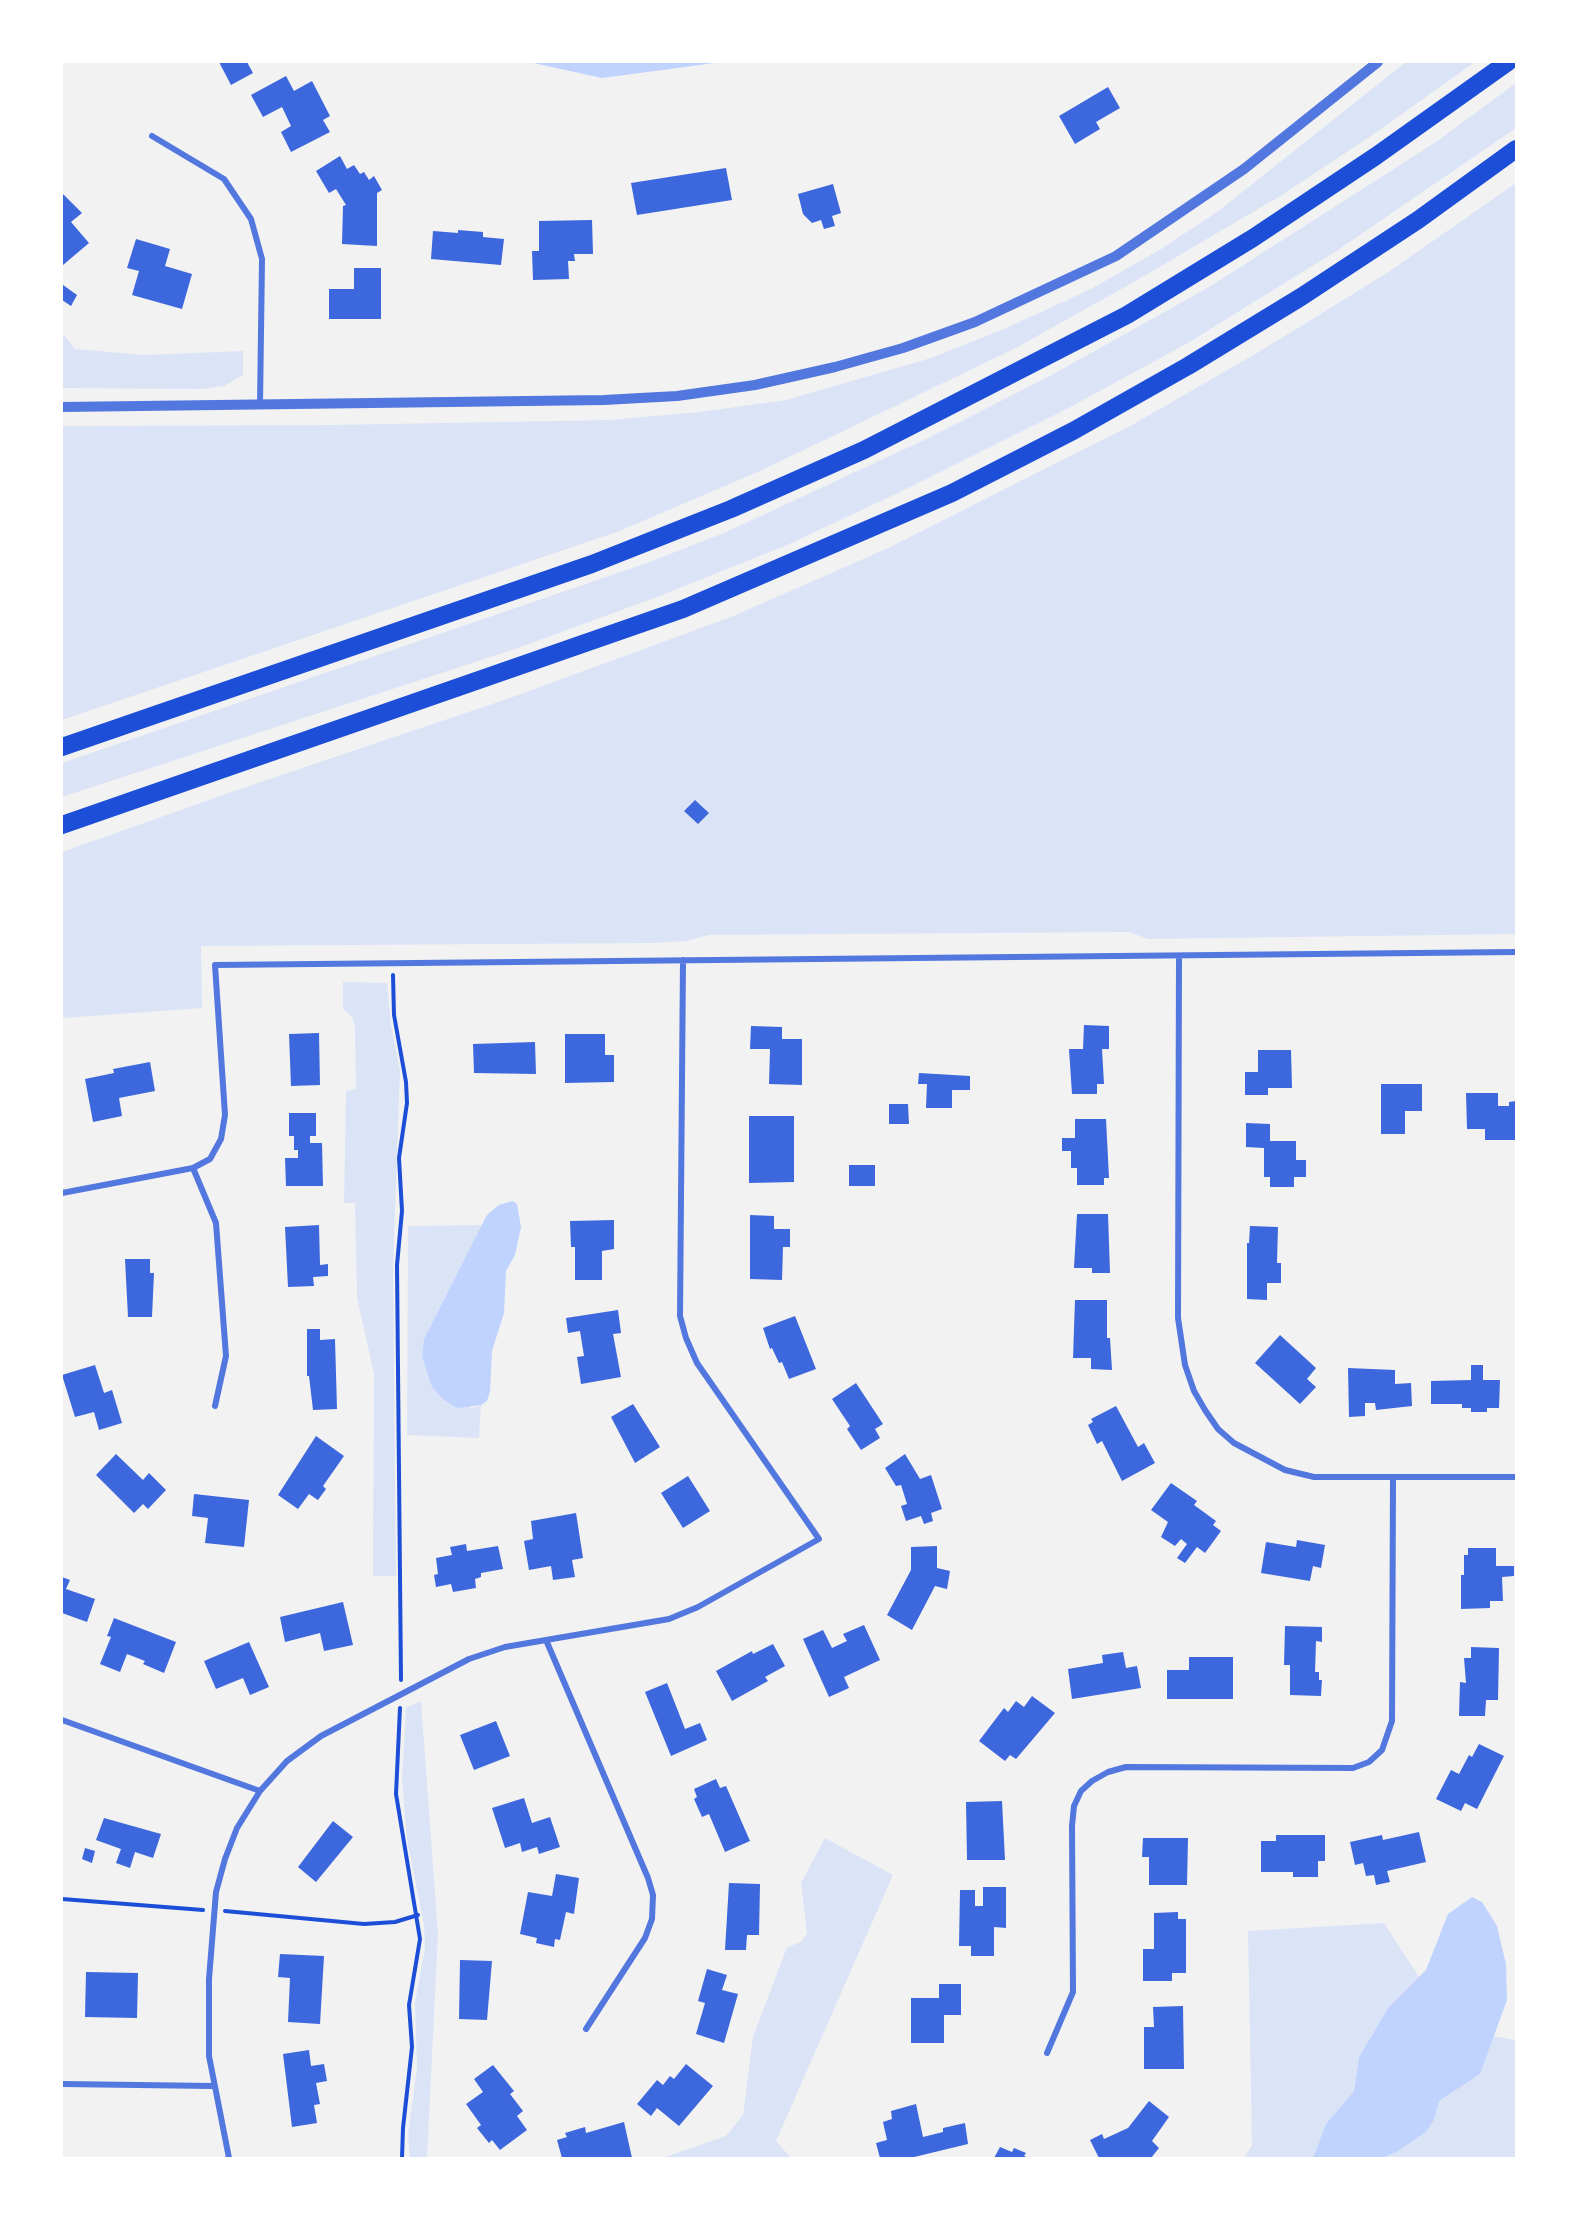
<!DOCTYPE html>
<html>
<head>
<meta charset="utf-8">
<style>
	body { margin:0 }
	#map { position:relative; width:1578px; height:2220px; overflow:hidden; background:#f2f2f2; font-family:"Public Sans",sans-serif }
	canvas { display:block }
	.frame { position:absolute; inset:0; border:63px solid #fff; pointer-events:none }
</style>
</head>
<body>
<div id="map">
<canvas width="1578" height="2220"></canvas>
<div class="frame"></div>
</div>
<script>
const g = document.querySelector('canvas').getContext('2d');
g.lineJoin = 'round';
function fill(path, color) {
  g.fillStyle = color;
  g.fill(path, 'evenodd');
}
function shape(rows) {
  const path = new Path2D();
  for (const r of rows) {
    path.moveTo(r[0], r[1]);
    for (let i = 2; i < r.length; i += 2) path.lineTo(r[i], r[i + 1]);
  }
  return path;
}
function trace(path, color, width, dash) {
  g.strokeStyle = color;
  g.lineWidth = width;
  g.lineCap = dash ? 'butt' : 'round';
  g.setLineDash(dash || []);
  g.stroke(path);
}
const green = shape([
	[1406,62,1475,62,1371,136,1282,195,1132,283,1016,348,760,471,617,532,62,720,62,426,331,425,609,420,700,412,786,400,931,358,1004,329,1091,289,1161,249,1217,212],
	[1516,83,1516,128,1338,250,1188,343,1063,411,900,492,787,545,657,597,518,648,62,797,62,763,644,564,724,533,924,440,1048,377,1209,287,1436,142],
	[1516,183,1516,934,1148,939,1129,932,709,935,686,941,653,943,201,946,202,1008,62,1018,62,852,240,789,507,699,731,617,886,549,1132,425,1262,350,1387,273],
	[62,333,75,349,144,355,243,351,243,375,224,386,201,389,62,388],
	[343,982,387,983,391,1025,400,1071,393,1268,396,1576,373,1576,374,1374,357,1298,355,1203,344,1203,346,1091,356,1089,355,1028,352,1017,343,1009],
	[483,1225,424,1339,471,1408,481,1405,479,1438,407,1435,408,1226],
	[421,1701,438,1934,427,2158,410,2158,408,2135,417,2067,415,2003,425,1947,424,1925,407,1839,402,1779,406,1708],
	[825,1838,893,1875,776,2141,791,2158,662,2158,726,2136,743,2115,753,2037,787,1947,801,1942,807,1933,801,1883],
	[1384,1923,1419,1977,1388,2008,1359,2057,1354,2091,1326,2124,1313,2158,1244,2158,1252,2145,1248,1931],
	[1493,2036,1516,2040,1516,2158,1382,2158,1426,2132,1434,2120,1439,2101,1480,2074]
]);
const water = shape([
	[529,62,722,62,602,78],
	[513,1201,517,1204,521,1227,515,1255,506,1271,504,1313,492,1351,490,1391,487,1401,481,1405,457,1408,444,1400,432,1387,422,1356,424,1339,487,1215,499,1205],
	[1472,1897,1482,1902,1497,1926,1506,1964,1507,2000,1480,2074,1439,2101,1434,2120,1426,2132,1396,2152,1382,2158,1313,2158,1326,2124,1354,2091,1359,2057,1388,2008,1426,1970,1448,1914]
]);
const building = shape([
	[219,62,247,62,253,73,231,85],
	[286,76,294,91,312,81,330,116,323,120,330,132,291,152,281,132,291,126,282,107,263,117,251,95],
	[1108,87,1120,108,1096,122,1100,129,1075,144,1059,116],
	[340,156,347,169,354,165,360,174,364,172,369,180,374,176,382,190,377,193,377,246,342,244,343,206,346,205,336,189,329,193,316,171],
	[726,168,732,200,637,215,631,183],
	[833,184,841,213,832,216,835,226,824,229,821,220,812,223,803,214,798,194],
	[62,193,82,213,71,222,89,243,63,265],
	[592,220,593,254,574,254,575,261,568,261,569,279,533,280,532,251,539,251,539,221],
	[458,230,483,232,483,237,504,239,501,265,431,259,433,231,458,233],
	[136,239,170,249,165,266,192,274,182,309,132,295,139,271,127,268],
	[354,268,381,268,381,319,329,319,329,289,354,289],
	[63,285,77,295,71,306,62,300],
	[695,800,709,813,698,824,684,811],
	[1084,1025,1109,1026,1109,1049,1102,1049,1104,1084,1097,1084,1097,1094,1072,1094,1069,1049,1083,1049],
	[751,1026,782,1027,782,1039,802,1039,802,1085,769,1084,770,1049,750,1049],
	[319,1033,320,1085,291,1086,289,1034],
	[565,1034,605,1034,605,1055,614,1055,614,1082,565,1083],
	[535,1042,536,1074,474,1073,473,1044],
	[1258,1050,1291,1050,1292,1088,1268,1088,1268,1095,1245,1095,1245,1072,1258,1072],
	[150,1062,155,1091,119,1098,122,1116,93,1122,85,1079,114,1073,113,1069],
	[919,1073,970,1076,970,1090,952,1090,952,1108,926,1108,927,1084,918,1084],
	[1381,1084,1422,1084,1422,1111,1405,1111,1405,1134,1381,1134],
	[1466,1093,1498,1093,1498,1106,1509,1106,1509,1102,1516,1101,1516,1140,1485,1140,1485,1129,1467,1129],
	[889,1104,908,1104,909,1124,889,1124],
	[289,1113,316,1113,316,1136,310,1136,310,1143,322,1143,323,1186,286,1186,285,1158,298,1158,298,1150,294,1150,294,1136,289,1136],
	[749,1116,794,1116,794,1182,749,1183],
	[1075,1119,1106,1119,1109,1178,1104,1178,1104,1185,1077,1185,1077,1168,1071,1168,1071,1151,1062,1151,1062,1138,1075,1138],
	[1246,1123,1270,1124,1270,1141,1296,1141,1296,1160,1306,1160,1306,1177,1294,1177,1294,1187,1270,1187,1270,1177,1264,1177,1264,1148,1246,1147],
	[849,1165,875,1165,875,1186,849,1186],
	[1077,1214,1108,1214,1110,1273,1092,1273,1092,1268,1074,1268],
	[750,1215,774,1216,774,1229,790,1229,790,1247,783,1247,782,1280,750,1279],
	[614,1220,614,1249,602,1251,602,1280,575,1280,575,1247,571,1247,570,1221],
	[319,1225,320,1265,328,1264,328,1276,313,1277,314,1286,288,1287,285,1227],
	[1250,1226,1278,1227,1277,1263,1281,1263,1281,1283,1267,1283,1267,1300,1247,1299,1247,1243,1249,1243],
	[125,1259,150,1259,150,1273,154,1273,152,1317,128,1317],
	[1075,1300,1107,1300,1107,1338,1110,1338,1112,1370,1091,1369,1091,1358,1073,1358],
	[618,1310,621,1333,613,1334,621,1377,581,1384,577,1357,584,1356,580,1331,568,1333,566,1318],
	[795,1316,816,1369,789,1379,782,1362,779,1363,772,1348,770,1349,763,1328],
	[307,1329,320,1329,320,1340,335,1339,337,1409,313,1410,309,1376,307,1376],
	[1280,1335,1316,1368,1307,1379,1316,1387,1300,1404,1255,1363],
	[95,1365,104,1393,112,1390,122,1423,99,1430,94,1412,75,1417,62,1375],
	[1471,1365,1483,1365,1483,1380,1500,1380,1499,1408,1487,1408,1487,1412,1471,1412,1471,1408,1462,1408,1462,1404,1431,1404,1431,1381,1471,1380],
	[1348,1368,1395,1370,1395,1384,1411,1383,1412,1406,1376,1410,1375,1403,1365,1403,1365,1416,1349,1417],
	[856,1383,883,1424,875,1429,880,1438,861,1450,847,1429,850,1426,832,1399],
	[633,1404,660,1447,635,1463,611,1417],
	[1116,1406,1138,1447,1144,1443,1155,1463,1122,1481,1102,1441,1097,1444,1088,1425,1093,1422,1091,1419],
	[316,1436,344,1456,323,1486,326,1489,318,1500,309,1494,298,1509,278,1495],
	[116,1454,143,1480,149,1473,166,1490,148,1509,143,1504,134,1513,96,1475],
	[905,1454,920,1479,931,1475,942,1509,931,1513,933,1521,924,1524,921,1516,906,1521,901,1506,907,1504,901,1485,896,1486,885,1468],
	[688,1476,710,1511,683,1528,661,1493],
	[1171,1483,1197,1501,1194,1505,1216,1521,1213,1525,1221,1531,1205,1553,1197,1547,1185,1563,1177,1558,1187,1544,1181,1539,1175,1546,1161,1537,1168,1522,1151,1510],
	[194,1494,249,1500,244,1547,205,1543,208,1518,192,1516],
	[576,1513,583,1558,572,1560,575,1577,553,1580,551,1566,529,1570,524,1541,533,1539,531,1521],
	[1297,1540,1325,1545,1321,1568,1313,1566,1310,1581,1261,1573,1266,1542,1296,1547],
	[466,1544,467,1551,498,1546,503,1569,481,1573,481,1577,475,1579,476,1588,453,1592,451,1584,436,1587,434,1575,438,1574,436,1558,452,1555,450,1547],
	[937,1546,937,1568,950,1571,947,1589,935,1586,912,1630,887,1615,911,1570,911,1547],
	[1468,1548,1496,1548,1496,1566,1514,1566,1514,1576,1502,1577,1503,1601,1490,1601,1490,1608,1461,1609,1461,1575,1464,1575,1464,1555,1468,1555],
	[62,1577,70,1580,66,1589,95,1599,87,1622,62,1613],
	[343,1602,353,1645,324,1651,320,1633,285,1642,280,1617],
	[114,1618,176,1642,164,1673,143,1664,145,1661,127,1654,120,1672,100,1664,111,1637,107,1636],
	[864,1625,880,1660,844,1677,849,1688,829,1697,803,1639,823,1630,832,1648,847,1641,843,1634],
	[1285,1626,1322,1627,1322,1642,1316,1641,1315,1672,1319,1672,1319,1680,1322,1680,1321,1696,1290,1695,1290,1665,1284,1665],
	[249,1642,269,1687,250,1695,243,1678,216,1689,204,1661],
	[773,1644,785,1666,765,1677,768,1681,732,1701,716,1671,752,1651,753,1654],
	[1471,1647,1499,1648,1498,1700,1486,1700,1485,1716,1459,1716,1460,1682,1466,1683,1464,1658,1471,1658],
	[1123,1652,1126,1668,1137,1666,1141,1688,1072,1699,1068,1669,1103,1663,1102,1655],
	[1189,1657,1233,1657,1233,1699,1167,1699,1167,1670,1189,1670],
	[667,1683,685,1729,700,1723,707,1740,671,1756,645,1692],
	[1032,1696,1055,1713,1016,1759,1010,1755,1005,1761,979,1741,1004,1708,1008,1712,1016,1701,1024,1707],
	[496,1721,510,1756,474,1770,460,1735],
	[1479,1744,1504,1756,1477,1809,1465,1803,1461,1811,1436,1799,1451,1770,1459,1774,1469,1755,1472,1757],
	[716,1779,720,1788,726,1786,750,1841,725,1852,709,1814,702,1817,694,1799,697,1797,694,1789],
	[524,1798,532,1823,550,1817,560,1847,539,1854,537,1847,522,1852,520,1843,505,1848,492,1808],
	[1002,1801,1005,1860,967,1860,966,1802],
	[104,1818,161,1834,153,1858,135,1852,130,1868,116,1863,121,1849,96,1840],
	[333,1821,353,1837,316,1882,298,1867],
	[1419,1832,1426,1862,1387,1871,1390,1882,1376,1885,1374,1875,1366,1876,1363,1863,1355,1865,1350,1842,1382,1835,1383,1840],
	[1276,1835,1325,1835,1325,1861,1318,1861,1318,1877,1293,1877,1293,1872,1261,1872,1261,1841,1276,1841],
	[1143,1838,1188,1838,1187,1885,1149,1885,1149,1857,1142,1857],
	[85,1848,95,1851,92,1863,82,1859],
	[556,1874,579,1878,574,1914,566,1912,560,1940,555,1939,554,1947,536,1943,537,1938,520,1934,528,1892,552,1896],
	[729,1883,760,1884,759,1935,747,1935,746,1950,725,1950],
	[983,1887,1006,1887,1006,1928,994,1927,994,1956,971,1956,971,1946,959,1946,960,1890,975,1890,975,1906,983,1906],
	[1178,1912,1178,1919,1186,1919,1186,1973,1172,1973,1172,1981,1143,1981,1143,1949,1154,1949,1154,1913],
	[280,1954,324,1956,320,2024,288,2022,290,1978,278,1977],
	[460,1960,492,1961,487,2020,459,2019],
	[707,1969,727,1975,722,1990,738,1994,724,2043,696,2034,705,2003,698,2001],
	[86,1972,138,1973,137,2018,85,2017],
	[939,1984,961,1984,961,2015,944,2015,944,2043,911,2043,911,1998,939,1998],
	[1183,2006,1184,2069,1144,2069,1144,2027,1154,2027,1153,2007],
	[309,2050,311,2066,324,2064,327,2081,316,2083,320,2104,314,2105,317,2123,292,2127,283,2054],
	[686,2064,713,2086,679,2126,657,2108,651,2116,637,2104,657,2080,663,2085,670,2076,674,2079],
	[493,2065,514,2091,510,2094,523,2111,517,2116,527,2130,500,2150,492,2140,489,2143,477,2128,481,2125,466,2104,483,2092,474,2079],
	[1149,2101,1169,2117,1152,2141,1159,2148,1151,2158,1099,2158,1090,2140,1102,2134,1104,2139,1128,2128],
	[916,2104,923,2137,943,2132,943,2128,965,2123,968,2144,910,2158,880,2158,876,2143,887,2140,883,2122,892,2119,891,2111],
	[624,2122,632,2158,562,2158,557,2140,567,2137,565,2133,585,2127,586,2133],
	[1000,2147,1012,2152,1014,2148,1026,2153,1024,2156,1029,2158,994,2158]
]);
const path = shape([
	[393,975,394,1015,406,1082,407,1103,399,1158,402,1211,397,1265,401,1680],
	[400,1708,396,1794,420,1939,409,2005,412,2047,403,2128,402,2158],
	[62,1899,203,1910],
	[225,1911,364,1924,395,1922,418,1915]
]);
const minor = shape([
	[152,136,224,179,251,219,262,259,260,405],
	[1179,956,1178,1318,1185,1365,1194,1391,1205,1410,1218,1429,1234,1443,1285,1470,1314,1477,1516,1477],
	[193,1168,216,1223,226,1356,215,1406],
	[62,1193,193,1168,210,1159,221,1139,225,1115,215,965,1516,952],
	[546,1640,648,1878,653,1895,652,1919,645,1938,586,2029],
	[62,1720,260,1791],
	[1047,2053,1073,1992,1072,1826,1074,1806,1081,1791,1092,1781,1108,1772,1126,1767,1353,1768,1369,1762,1382,1750,1392,1721,1393,1478],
	[62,2084,213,2086],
	[229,2158,209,2056,209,1979,216,1892,225,1859,237,1828,260,1791,287,1761,321,1736,469,1659,505,1647,669,1619,698,1607,819,1539,697,1363,686,1338,680,1316,683,960]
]);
const tertiary = shape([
	[62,407,604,400,677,396,755,385,835,367,903,348,975,322,1116,256,1244,169,1378,62]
]);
const motorway = shape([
	[62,747,592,564,731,509,864,450,1127,315,1253,238,1376,156,1508,62],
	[62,825,683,609,952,493,1073,431,1188,366,1301,297,1418,220,1516,149]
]);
fill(green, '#dbe4f7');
fill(water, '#bfd3fe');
fill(building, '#3d67dc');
trace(path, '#1d4ed8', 4);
trace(minor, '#5277de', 6);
trace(tertiary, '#5277de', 10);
trace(motorway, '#1d4ed8', 18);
</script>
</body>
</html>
